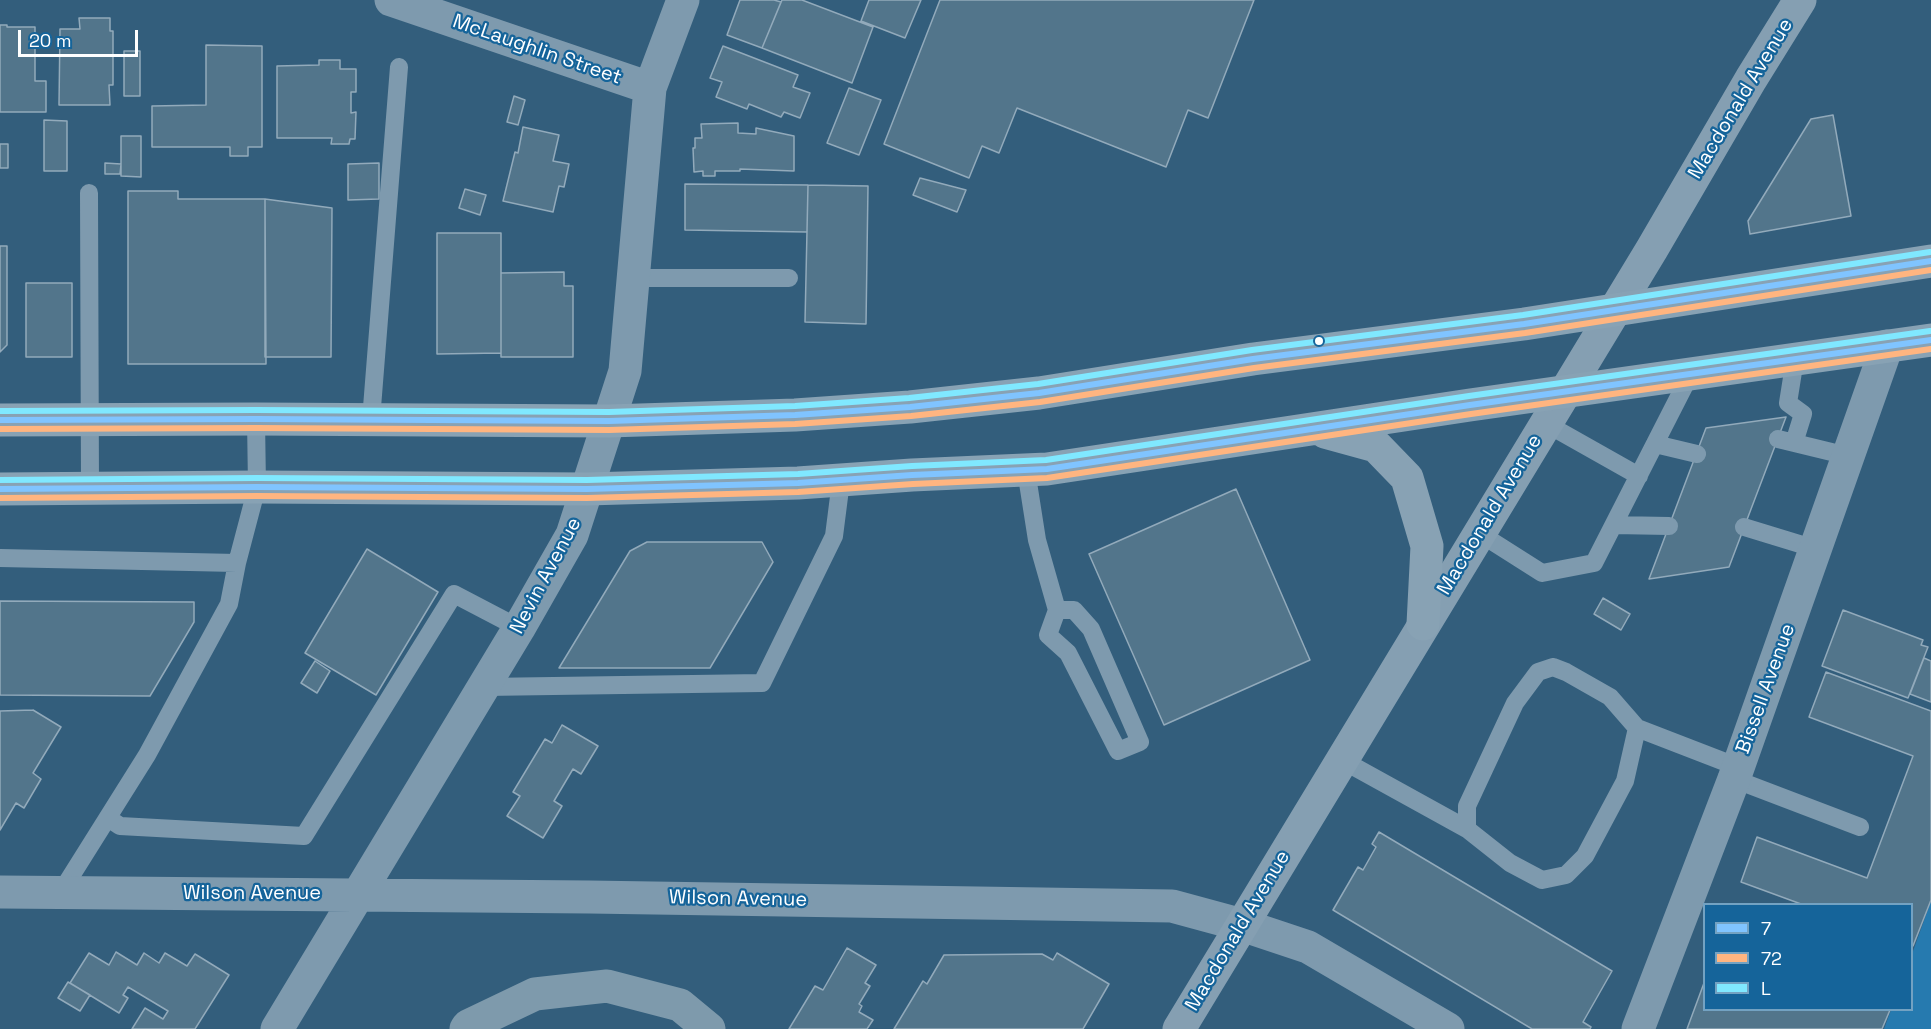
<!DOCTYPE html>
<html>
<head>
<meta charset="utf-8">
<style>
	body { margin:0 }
	#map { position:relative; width:1931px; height:1029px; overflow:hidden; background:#335e7c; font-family:"Space Grotesk",sans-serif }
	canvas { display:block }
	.legend { position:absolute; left:1703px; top:903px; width:210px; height:108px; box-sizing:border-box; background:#15649a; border:2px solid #73a2c2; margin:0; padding:8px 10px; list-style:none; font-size:18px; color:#fff }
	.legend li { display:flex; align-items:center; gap:12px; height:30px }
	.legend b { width:30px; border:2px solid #73a2c2 }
	.scale { position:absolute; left:18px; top:30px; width:120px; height:27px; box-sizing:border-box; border:3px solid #fff; border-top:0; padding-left:8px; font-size:18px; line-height:21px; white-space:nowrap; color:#fff; -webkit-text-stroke:4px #15649a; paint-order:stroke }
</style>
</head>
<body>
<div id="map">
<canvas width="1931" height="1029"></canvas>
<ul class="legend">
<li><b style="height:8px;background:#80c4ff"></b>7</li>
<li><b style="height:8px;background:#ffb580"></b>72</li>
<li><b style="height:8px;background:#80e8ff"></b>L</li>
</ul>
<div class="scale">20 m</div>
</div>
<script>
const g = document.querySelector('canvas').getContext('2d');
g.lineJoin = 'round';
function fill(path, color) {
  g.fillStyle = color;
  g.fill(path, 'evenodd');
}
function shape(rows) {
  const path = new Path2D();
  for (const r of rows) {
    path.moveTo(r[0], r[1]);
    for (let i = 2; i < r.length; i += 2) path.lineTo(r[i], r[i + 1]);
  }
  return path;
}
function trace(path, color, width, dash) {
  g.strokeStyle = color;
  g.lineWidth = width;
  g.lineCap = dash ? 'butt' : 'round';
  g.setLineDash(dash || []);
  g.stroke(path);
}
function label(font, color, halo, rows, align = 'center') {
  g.font = font + ' "Space Grotesk",sans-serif';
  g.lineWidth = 4.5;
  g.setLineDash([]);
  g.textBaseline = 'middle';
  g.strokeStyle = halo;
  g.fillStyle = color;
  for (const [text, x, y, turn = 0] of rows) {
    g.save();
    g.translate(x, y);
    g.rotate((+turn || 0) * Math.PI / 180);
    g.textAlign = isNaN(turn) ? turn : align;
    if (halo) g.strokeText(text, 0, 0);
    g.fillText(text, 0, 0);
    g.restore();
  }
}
const green = shape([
	[1931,901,1931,1029,1884,1029,1891,1010,1912,1010,1912,954]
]);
const building = shape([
	[740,0,774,0,781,2,762,48,727,35,740,0],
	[782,0,802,0,873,27,852,83,762,48,782,0],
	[869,0,921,0,905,38,861,21,869,0],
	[940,0,1254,0,1208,118,1188,110,1166,167,1017,108,999,153,982,146,969,178,884,144,940,0],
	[79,18,110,18,110,31,113,31,113,85,109,85,110,105,59,105,60,29,80,29,79,18],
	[0,25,7,25,7,27,35,27,35,81,46,81,46,112,0,112,0,25],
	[206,45,262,46,262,147,248,147,248,156,230,156,230,147,152,147,152,106,206,105,206,45],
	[723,46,798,75,793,87,810,93,800,118,784,112,781,117,749,104,747,109,716,97,722,82,710,78,723,46],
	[124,51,140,51,140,96,124,96,124,51],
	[319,60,340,60,340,69,356,69,356,92,351,92,351,113,356,112,355,139,350,139,349,144,331,144,332,138,277,138,277,66,319,65,319,60],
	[849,88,881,100,859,155,827,143,849,88],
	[514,96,525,100,518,125,507,122,514,96],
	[1833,115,1851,216,1750,234,1748,221,1811,119,1833,115],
	[44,120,67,121,67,171,44,171,44,120],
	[738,123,738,133,756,134,756,128,794,136,794,171,740,169,740,171,715,171,715,176,703,176,703,171,694,172,693,148,695,148,695,138,702,138,701,124,738,123],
	[523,127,559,135,553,161,569,164,564,187,559,186,553,212,503,201,515,152,518,153,523,127],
	[121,136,141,136,141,177,121,176,121,136],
	[0,144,8,144,8,168,0,168,0,144],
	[105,163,121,164,120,174,105,174,105,163],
	[379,163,379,199,348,200,348,164,379,163],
	[920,178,966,190,957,212,913,195,920,178],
	[685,184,808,185,807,232,685,230,685,184],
	[808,185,868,186,866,324,805,322,808,185],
	[465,189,486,195,480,215,459,208,465,189],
	[128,191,178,191,178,199,265,199,266,364,128,364,128,191],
	[265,199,332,208,331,357,265,357,265,199],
	[437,233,501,233,501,353,437,354,437,233],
	[0,246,7,246,7,345,0,352,0,246],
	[564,272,564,286,573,286,573,357,501,357,501,273,564,272],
	[26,283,72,283,72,357,26,357,26,283],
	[1786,417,1729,567,1649,579,1706,428,1786,417],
	[1236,489,1310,660,1164,725,1089,554,1236,489],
	[647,542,762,542,773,562,710,668,559,668,630,551,647,542],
	[367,549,438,592,376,695,305,653,367,549],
	[1603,598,1630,614,1621,630,1594,614,1603,598],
	[0,601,194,602,194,622,150,696,0,695,0,601],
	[1843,610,1923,640,1921,645,1928,647,1908,698,1822,666,1843,610],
	[1924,658,1931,661,1931,702,1910,694,1924,658],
	[315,661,330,671,317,693,301,683,315,661],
	[1826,672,1931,711,1931,900,1913,946,1912,946,1912,904,1801,904,1741,882,1757,837,1867,878,1913,756,1809,717,1826,672],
	[33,710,61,727,33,773,41,779,24,808,16,803,0,830,0,711,33,710],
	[562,725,598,746,581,774,573,769,554,801,562,806,543,838,507,816,520,796,513,792,545,739,552,743,562,725],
	[1379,832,1612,971,1583,1022,1591,1027,1590,1029,1532,1029,1333,910,1358,867,1363,870,1376,847,1372,844,1379,832],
	[847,948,876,965,865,983,870,986,859,1004,862,1006,859,1012,873,1020,867,1029,789,1029,815,986,823,990,847,948],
	[116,952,137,965,144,953,159,963,165,953,187,966,195,954,229,975,195,1029,132,1029,145,1008,163,1019,168,1011,128,987,123,995,128,998,119,1013,70,983,89,953,109,965,116,952],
	[1057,953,1109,984,1083,1029,894,1029,923,981,927,984,944,955,1042,954,1053,960,1057,953],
	[68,982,90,995,80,1011,58,998,68,982],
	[1704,983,1704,1010,1890,1010,1882,1029,1687,1029,1704,983]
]);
const lane = shape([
	[89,193,90,488],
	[634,278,789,278],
	[371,420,399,67],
	[1545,423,1639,476],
	[1778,439,1848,456],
	[1794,443,1803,414,1788,403,1795,359],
	[1655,444,1697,454],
	[1026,470,1037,540,1057,610,1048,635,1068,653,1118,751,1140,742,1091,629,1074,610,1057,610],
	[1614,525,1669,526],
	[1744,527,1816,549],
	[1479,533,1542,573,1594,563,1691,373],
	[0,558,237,563],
	[1553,667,1566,672,1610,697,1637,728,1625,781,1585,856,1566,875,1542,880,1510,863,1467,829,1467,806,1515,703,1538,672,1553,667],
	[484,687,762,683,834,536,841,481],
	[1637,728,1738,767],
	[1342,760,1467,829],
	[1734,779,1860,827],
	[108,818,120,826,304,836,454,594,519,628],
	[61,892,147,755,229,604,237,563,257,487,256,419]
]);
const street = shape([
	[391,0,650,88],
	[0,892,589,897,1172,906,1242,925,1308,947,1448,1029],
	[277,1029,519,628,572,535,625,371,650,88,683,0],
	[1638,1029,1734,779,1887,346]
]);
const secondary = shape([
	[1179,1029,1652,249,1751,79,1800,0]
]);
const primary = shape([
	[0,420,256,419,609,421,795,415,910,407,1039,393,1253,359,1524,324,1931,261],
	[1325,432,1376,446,1407,478,1427,546,1423,624],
	[0,489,257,487,587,489,798,483,912,475,1047,469,1470,405,1931,340]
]);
const highway = shape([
	[466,1029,468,1026,535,994,607,986,680,1005,709,1029]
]);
const bus1 = shape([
	[0,420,256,419,609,421,795,415,910,407,1039,393,1253,359,1524,324,1931,261],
	[0,489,257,487,587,489,798,483,912,475,1047,469,1470,405,1931,340]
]);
const bus2 = shape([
	[0,429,256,428,609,430,795,424,911,416,1040,402,1254,368,1525,333,1931,270],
	[0,498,257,496,587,498,798,492,913,484,1047,478,1471,414,1931,349]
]);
const bus3 = shape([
	[0,411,256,410,609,412,795,406,909,398,1038,384,1252,350,1523,315,1930,252],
	[0,480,257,478,587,480,798,474,912,466,1046,460,1469,396,1930,331]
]);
const markers = [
	[1319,341,5,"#fff"]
];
const streetNames = [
	["McLaughlin Street",537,50,19],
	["Macdonald Avenue",1741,99,-59],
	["Macdonald Avenue",1490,515,-59],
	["Nevin Avenue",546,576,-62],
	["Bissell Avenue",1766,689,-70],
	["Wilson Avenue",252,894],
	["Wilson Avenue",738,899,1],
	["Macdonald Avenue",1238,931,-59]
];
fill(green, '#267aaf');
fill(building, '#52758b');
trace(building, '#92aabb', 1.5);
trace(lane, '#7e9aae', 18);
trace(street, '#7e9aae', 33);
trace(secondary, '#859fb2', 33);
trace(primary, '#88a2b4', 33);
trace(highway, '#7e9aac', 33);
trace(bus1, '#80c4ff', 6);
trace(bus2, '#ffb580', 6);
trace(bus3, '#80e8ff', 6);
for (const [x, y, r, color] of markers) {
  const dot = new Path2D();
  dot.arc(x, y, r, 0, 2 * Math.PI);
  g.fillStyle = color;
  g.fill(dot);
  trace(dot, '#15649a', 2);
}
label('20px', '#fff', '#15649a', streetNames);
</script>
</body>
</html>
